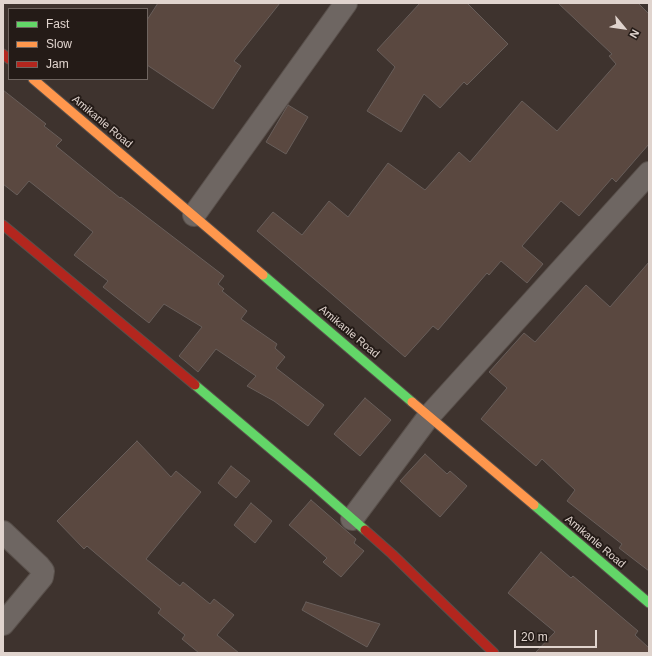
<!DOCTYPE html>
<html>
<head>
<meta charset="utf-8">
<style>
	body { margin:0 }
	#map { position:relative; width:652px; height:656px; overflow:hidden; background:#3e332e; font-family:Helvetica,sans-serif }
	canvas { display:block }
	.frame { position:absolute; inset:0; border:4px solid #e0d4ce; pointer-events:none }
	.legend { position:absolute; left:8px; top:8px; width:140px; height:72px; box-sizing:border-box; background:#241b17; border:1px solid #6f6560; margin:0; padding:5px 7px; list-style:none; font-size:12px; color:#e0d4ce }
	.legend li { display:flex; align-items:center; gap:8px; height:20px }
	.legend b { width:20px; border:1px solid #6f6560 }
	.north { position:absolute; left:604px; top:8px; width:40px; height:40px; -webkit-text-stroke:3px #241b17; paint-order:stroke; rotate:119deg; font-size:11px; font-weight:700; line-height:16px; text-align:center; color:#e0d4ce }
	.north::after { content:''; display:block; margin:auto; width:14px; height:18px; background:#e0d4ce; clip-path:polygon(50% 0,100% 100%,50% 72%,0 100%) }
	.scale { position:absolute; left:514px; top:630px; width:83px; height:18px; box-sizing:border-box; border:2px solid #e0d4ce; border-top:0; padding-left:5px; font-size:12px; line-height:14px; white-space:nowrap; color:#e0d4ce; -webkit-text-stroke:3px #241b17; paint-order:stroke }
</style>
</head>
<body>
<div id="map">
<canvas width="652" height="656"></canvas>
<div class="frame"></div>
<ul class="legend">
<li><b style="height:5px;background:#63d668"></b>Fast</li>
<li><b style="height:5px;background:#ff974d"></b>Slow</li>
<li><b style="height:5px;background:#b3261e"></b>Jam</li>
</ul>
<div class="north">N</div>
<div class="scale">20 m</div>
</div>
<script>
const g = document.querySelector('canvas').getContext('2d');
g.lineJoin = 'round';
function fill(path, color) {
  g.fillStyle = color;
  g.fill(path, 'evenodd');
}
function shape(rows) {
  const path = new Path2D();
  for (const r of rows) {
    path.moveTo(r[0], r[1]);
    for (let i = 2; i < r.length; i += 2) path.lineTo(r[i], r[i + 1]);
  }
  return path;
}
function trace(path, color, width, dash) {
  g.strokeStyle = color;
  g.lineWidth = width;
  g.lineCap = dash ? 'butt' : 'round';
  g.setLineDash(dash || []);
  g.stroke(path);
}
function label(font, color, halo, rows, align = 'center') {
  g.font = font + ' Helvetica,sans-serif';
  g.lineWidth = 4;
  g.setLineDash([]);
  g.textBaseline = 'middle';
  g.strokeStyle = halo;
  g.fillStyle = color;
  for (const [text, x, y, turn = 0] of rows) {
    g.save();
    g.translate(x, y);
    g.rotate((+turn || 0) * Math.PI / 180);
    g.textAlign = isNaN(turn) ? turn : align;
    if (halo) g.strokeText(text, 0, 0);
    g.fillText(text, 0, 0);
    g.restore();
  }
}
const building = shape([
	[158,3,280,3,234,61,241,66,213,109,147,65,147,20,158,3],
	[420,3,467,3,508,44,467,85,464,82,440,108,424,94,401,132,367,111,395,67,377,50,420,3],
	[558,3,638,3,649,14,649,144,616,182,612,178,579,216,561,201,522,246,543,264,527,283,501,261,489,275,487,273,438,330,433,326,405,357,326,289,257,231,273,212,302,235,329,201,348,217,388,163,425,190,459,152,470,162,522,101,557,131,616,64,609,56,612,54,558,3],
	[3,90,46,124,44,126,62,140,56,146,120,198,121,197,224,276,218,284,224,289,222,291,247,311,241,319,277,344,275,348,285,357,276,368,324,405,308,426,274,401,247,386,256,376,216,349,198,372,179,356,202,327,164,304,149,323,103,287,108,281,74,255,93,232,29,181,17,195,3,184,3,90],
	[288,105,308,117,286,154,266,142,288,105],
	[649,262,649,571,619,548,622,544,567,501,575,490,542,459,536,466,481,419,507,388,489,372,524,333,535,342,586,285,610,307,649,262],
	[365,398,391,420,360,456,334,434,365,398],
	[137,441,171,477,176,471,201,492,146,559,180,586,183,582,210,604,214,599,234,615,217,635,239,653,199,653,182,639,185,635,158,613,161,609,87,546,84,549,57,521,137,441],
	[425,454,447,474,450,471,467,486,440,517,400,481,425,454],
	[231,466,250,481,236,498,218,483,231,466],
	[311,500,356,539,354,543,364,551,341,577,323,562,327,558,289,525,311,500],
	[251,503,272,521,255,543,234,525,251,503],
	[541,552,571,578,573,576,638,631,635,635,649,648,649,653,535,653,555,632,508,593,541,552],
	[306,602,380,624,367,647,302,610,306,602]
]);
const street = shape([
	[194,215,346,3],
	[352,519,429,416,649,173],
	[3,532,39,566,43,571,42,577,3,624]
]);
const fast = shape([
	[263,275,412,402],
	[195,385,310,482,365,530],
	[534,505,649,603]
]);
const slow = shape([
	[33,79,263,275],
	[412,402,534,505]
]);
const jam = shape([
	[3,54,9,59],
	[3,225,195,385],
	[365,530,392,554,494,653]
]);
const streetNames = [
	["Amikanle Road",102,122,40],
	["Amikanle Road",349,332,40],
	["Amikanle Road",595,542,40]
];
fill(building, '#5a4840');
trace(building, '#685e5a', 1);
trace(street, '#59504b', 24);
trace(fast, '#59504b', 11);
trace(slow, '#59504b', 11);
trace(jam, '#59504b', 11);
trace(street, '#6e6662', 22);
trace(fast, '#63d668', 9);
trace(slow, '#ff974d', 9);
trace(jam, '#b3261e', 9);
label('11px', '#e0d4ce', '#241b17', streetNames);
</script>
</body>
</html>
